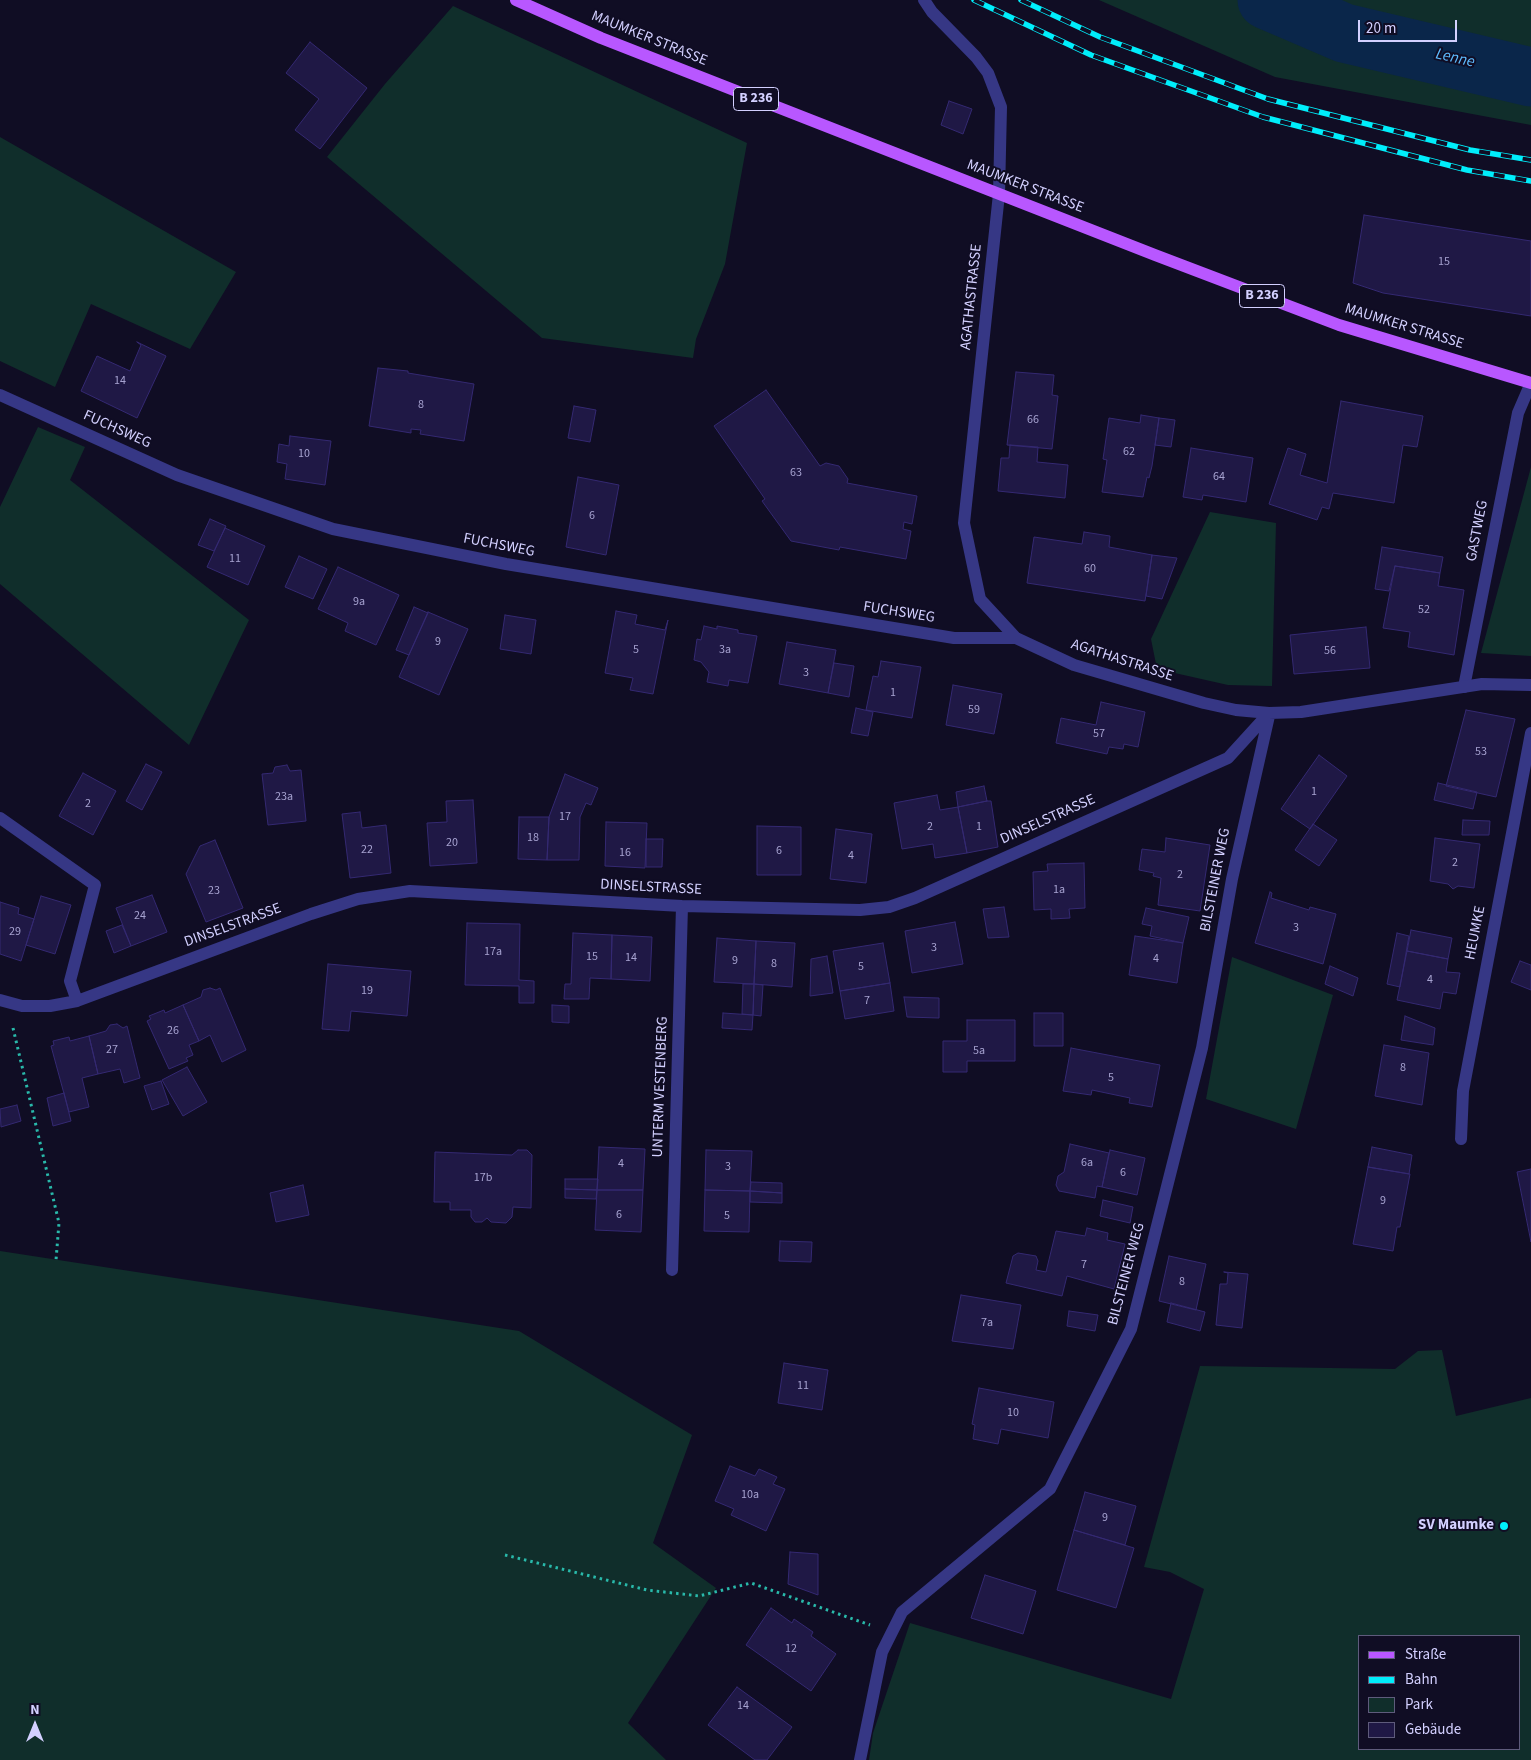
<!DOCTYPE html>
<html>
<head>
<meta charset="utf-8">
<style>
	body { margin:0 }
	#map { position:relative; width:1531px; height:1760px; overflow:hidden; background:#100d24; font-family:"Source Sans 3",sans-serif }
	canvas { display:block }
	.legend { position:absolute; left:1358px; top:1635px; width:162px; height:115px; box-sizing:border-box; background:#100d24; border:1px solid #5e5b7c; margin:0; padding:6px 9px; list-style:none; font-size:15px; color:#d3d0ff }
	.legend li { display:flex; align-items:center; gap:10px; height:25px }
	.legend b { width:25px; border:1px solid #5e5b7c }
	.north { position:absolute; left:10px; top:1700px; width:50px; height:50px; -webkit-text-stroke:4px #100d24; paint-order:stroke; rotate:0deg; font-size:14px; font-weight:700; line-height:20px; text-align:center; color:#d3d0ff }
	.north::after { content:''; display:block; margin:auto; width:18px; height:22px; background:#d3d0ff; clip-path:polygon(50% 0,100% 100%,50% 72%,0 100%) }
	.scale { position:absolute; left:1358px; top:20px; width:99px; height:22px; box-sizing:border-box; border:2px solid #d3d0ff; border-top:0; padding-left:6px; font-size:15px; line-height:18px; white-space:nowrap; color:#d3d0ff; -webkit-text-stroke:4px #100d24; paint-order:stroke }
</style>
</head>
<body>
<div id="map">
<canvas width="1531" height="1760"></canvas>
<ul class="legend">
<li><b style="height:6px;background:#b857ff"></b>Straße</li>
<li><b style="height:6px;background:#00eefb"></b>Bahn</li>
<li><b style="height:14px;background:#102e2b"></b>Park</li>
<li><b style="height:14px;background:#1f1845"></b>Gebäude</li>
</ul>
<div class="north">N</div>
<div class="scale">20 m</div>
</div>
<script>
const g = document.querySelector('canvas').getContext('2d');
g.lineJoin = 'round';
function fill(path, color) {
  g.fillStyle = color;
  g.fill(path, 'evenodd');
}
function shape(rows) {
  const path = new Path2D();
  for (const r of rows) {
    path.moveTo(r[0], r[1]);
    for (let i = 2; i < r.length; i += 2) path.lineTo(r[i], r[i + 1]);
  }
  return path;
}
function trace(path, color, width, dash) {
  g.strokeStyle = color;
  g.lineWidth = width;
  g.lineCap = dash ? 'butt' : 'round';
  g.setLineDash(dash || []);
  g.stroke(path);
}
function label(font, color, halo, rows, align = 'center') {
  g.font = font + ' "Source Sans 3",sans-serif';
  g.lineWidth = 4;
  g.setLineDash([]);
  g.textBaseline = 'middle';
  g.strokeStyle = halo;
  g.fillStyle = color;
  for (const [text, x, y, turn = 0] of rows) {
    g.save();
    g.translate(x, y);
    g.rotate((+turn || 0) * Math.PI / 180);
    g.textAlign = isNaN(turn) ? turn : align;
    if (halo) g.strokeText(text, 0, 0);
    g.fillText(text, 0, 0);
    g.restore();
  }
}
const green = shape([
	[1099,0,1531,0,1531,125,1275,77],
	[453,6,747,143,725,264,696,339,693,358,542,338,327,157,385,84],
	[0,137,236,272,190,349,91,304,55,387,0,361],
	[38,427,85,447,70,480,249,620,189,745,0,584,0,507],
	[1531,467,1531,656,1481,653],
	[1210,512,1276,523,1272,686,1228,685,1157,669,1151,639],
	[1232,957,1333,995,1296,1129,1206,1099],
	[0,1251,519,1331,692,1435,653,1543,716,1588,628,1723,666,1760,0,1760],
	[1442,1350,1456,1416,1531,1398,1531,1760,869,1760,873,1733,910,1623,1171,1699,1204,1589,1170,1572,1144,1567,1200,1366,1395,1369,1418,1351],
	[1360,1636,1520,1636,1520,1749,1360,1749]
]);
const river = shape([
	[1267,0,1344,33,1531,77]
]);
const building = shape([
	[310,42,367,88,320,149,295,130,319,99,286,73,310,42],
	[949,101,972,109,963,134,941,125,949,101],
	[1364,215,1531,241,1531,316,1383,293,1353,283,1364,215],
	[137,342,166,356,137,418,81,391,97,356,130,371,141,345,137,342],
	[378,368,408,371,408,373,474,384,464,441,420,434,421,430,411,429,411,433,369,426,378,368],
	[1016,372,1054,375,1052,395,1058,396,1052,449,1007,445,1016,372],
	[766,390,820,466,826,463,839,466,848,479,847,483,917,496,912,524,904,522,903,529,911,531,906,559,840,547,839,550,791,541,762,501,765,499,714,426,766,390],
	[1341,401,1423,416,1417,447,1403,445,1394,503,1333,493,1329,509,1322,507,1317,520,1269,504,1288,448,1306,454,1300,475,1327,483,1341,401],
	[574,406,596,410,590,442,568,438,574,406],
	[1141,415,1159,418,1152,466,1149,478,1147,477,1143,497,1102,492,1107,460,1103,459,1109,418,1140,423,1141,415],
	[1159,418,1175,420,1171,447,1155,445,1159,418],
	[290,436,331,441,325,485,285,479,287,464,277,462,279,444,289,446,290,436],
	[1010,445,1038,447,1037,462,1068,465,1065,498,998,491,1001,458,1009,458,1010,445],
	[1191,448,1253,458,1246,502,1203,495,1202,500,1183,497,1191,448],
	[578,477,619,485,606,555,566,547,578,477],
	[210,519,226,526,214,551,198,545,210,519],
	[225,528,265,546,248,585,207,567,225,528],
	[1084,532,1110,536,1109,547,1152,555,1145,601,1027,583,1034,537,1082,544,1084,532],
	[1382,547,1443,557,1440,573,1395,566,1389,591,1375,589,1382,547],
	[1152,555,1177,558,1162,599,1146,596,1152,555],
	[299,556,327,569,313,599,285,587,299,556],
	[1395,566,1440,573,1438,586,1464,590,1454,655,1408,647,1410,632,1383,628,1395,566],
	[338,567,399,595,376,645,345,631,348,623,318,609,338,567],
	[414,607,428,613,409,655,396,650,414,607],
	[616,611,637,615,635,624,665,630,668,620,653,694,630,690,633,678,605,673,616,611],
	[428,612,468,629,439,695,399,677,428,612],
	[505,615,536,620,531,654,500,649,505,615],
	[704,626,717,629,717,626,738,630,738,633,757,636,748,683,729,680,728,686,707,682,709,672,701,662,694,660,697,639,701,640,704,626],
	[1366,627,1370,668,1294,674,1290,635,1366,627],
	[787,642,836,650,828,693,779,684,787,642],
	[881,661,921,667,912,718,866,710,873,676,878,677,881,661],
	[834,663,854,666,849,697,828,693,834,663],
	[953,685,1002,694,994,734,946,725,953,685],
	[1101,702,1145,712,1138,747,1124,744,1123,749,1109,747,1107,754,1056,743,1061,718,1096,725,1101,702],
	[856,708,873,712,868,736,851,733,856,708],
	[1466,710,1515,719,1496,797,1446,786,1466,710],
	[1319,755,1347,776,1310,829,1281,809,1319,755],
	[146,764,162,772,142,810,126,801,146,764],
	[287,765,290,771,301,770,306,821,268,825,262,774,273,773,275,767,287,765],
	[83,773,116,791,93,835,59,816,83,773],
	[565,774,598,788,591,805,586,803,580,817,579,860,547,860,549,817,565,774],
	[1438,783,1477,792,1473,809,1434,800,1438,783],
	[984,786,987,801,958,807,956,792,984,786],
	[937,795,940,810,958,807,967,853,935,858,933,844,902,849,894,803,937,795],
	[473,800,477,863,430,866,427,823,447,822,446,801,473,800],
	[987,801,991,801,998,847,967,853,958,807,987,801],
	[360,812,362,828,386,825,391,873,350,878,342,814,360,812],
	[519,817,549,817,547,860,518,859,519,817],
	[1463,820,1490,821,1489,835,1462,835,1463,820],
	[606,822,647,823,645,868,605,866,606,822],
	[1313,824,1337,840,1319,866,1295,850,1313,824],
	[757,826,801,827,801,875,757,875,757,826],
	[836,829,872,834,866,883,830,879,836,829],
	[1166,838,1210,845,1200,911,1158,905,1161,878,1153,876,1154,873,1139,870,1142,849,1165,852,1166,838],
	[1435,838,1480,844,1474,888,1458,886,1453,889,1448,884,1430,881,1435,838],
	[646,839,663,839,662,867,646,867,646,839],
	[215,840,243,908,206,922,186,874,200,846,215,840],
	[1084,863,1085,908,1069,909,1070,918,1051,919,1051,909,1034,910,1033,872,1048,871,1047,864,1084,863],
	[1270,892,1272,893,1271,898,1309,910,1310,907,1336,914,1323,964,1255,943,1270,892],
	[152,895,167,932,131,946,116,908,152,895],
	[41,896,71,905,55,954,26,945,41,896],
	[0,902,19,908,18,914,34,919,21,961,0,954,0,902],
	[1004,907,1009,937,988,938,983,909,1004,907],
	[1146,908,1189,917,1183,943,1150,936,1152,926,1142,924,1146,908],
	[955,922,963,964,912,973,905,931,955,922],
	[467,923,520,924,519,980,534,981,534,1003,519,1003,519,986,465,985,467,923],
	[122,925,131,946,114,953,106,931,122,925],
	[1411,930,1452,938,1448,959,1407,951,1411,930],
	[573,933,612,935,611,979,590,978,589,999,564,999,565,984,571,984,573,933],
	[1397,933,1409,936,1400,987,1387,984,1397,933],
	[612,935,652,937,650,981,611,979,612,935],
	[1135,936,1183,943,1177,983,1129,975,1135,936],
	[717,938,756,941,754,984,714,982,717,938],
	[756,941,795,943,792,987,754,984,756,941],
	[883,943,890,983,840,991,833,951,883,943],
	[1407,951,1448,959,1446,972,1460,973,1456,994,1443,992,1440,1009,1397,1000,1407,951],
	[827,956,833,993,810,996,811,959,827,956],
	[1520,961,1531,965,1531,990,1511,982,1520,961],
	[328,964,411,971,407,1016,351,1011,349,1031,322,1029,328,964],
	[1330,966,1358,978,1353,996,1325,984,1330,966],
	[890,983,894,1011,845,1019,840,991,890,983],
	[743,984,754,984,753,1015,742,1014,743,984],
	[754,984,763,985,761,1016,753,1015,754,984],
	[210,988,216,990,220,988,246,1050,222,1062,210,1035,199,1041,183,1005,201,997,203,990,210,988],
	[904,997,939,998,939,1018,907,1017,904,997],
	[183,1005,199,1041,189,1045,193,1055,186,1058,188,1061,169,1069,147,1021,151,1019,149,1016,164,1010,165,1013,183,1005],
	[552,1005,569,1006,569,1023,552,1022,552,1005],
	[723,1013,753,1015,752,1030,722,1028,723,1013],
	[1034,1013,1063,1013,1063,1046,1034,1046,1034,1013],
	[1405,1016,1435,1028,1433,1045,1401,1040,1405,1016],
	[967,1020,1015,1020,1015,1061,967,1061,967,1072,943,1072,943,1041,967,1041,967,1020],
	[117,1024,123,1028,127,1026,140,1078,124,1083,120,1069,98,1074,89,1036,106,1031,110,1025,117,1024],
	[89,1036,98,1074,82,1078,89,1107,69,1112,51,1046,54,1045,53,1041,69,1037,70,1041,89,1036],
	[1384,1045,1429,1053,1422,1105,1375,1096,1384,1045],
	[1071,1048,1160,1065,1152,1107,1129,1103,1130,1098,1092,1090,1091,1095,1063,1091,1071,1048],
	[187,1067,207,1102,183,1116,162,1080,187,1067],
	[161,1081,169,1104,152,1110,144,1086,161,1081],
	[64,1093,71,1121,53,1126,47,1098,64,1093],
	[17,1105,21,1121,1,1127,0,1109,17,1105],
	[1070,1144,1109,1153,1102,1187,1097,1186,1095,1198,1059,1191,1056,1185,1058,1176,1064,1172,1070,1144],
	[599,1147,645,1149,643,1190,597,1190,599,1147],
	[1372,1147,1412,1155,1409,1174,1368,1167,1372,1147],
	[518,1150,527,1150,532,1155,531,1208,513,1207,512,1217,506,1223,491,1222,487,1218,482,1222,475,1222,471,1217,471,1210,450,1210,450,1202,434,1202,435,1152,512,1155,518,1150],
	[706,1150,752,1151,750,1191,705,1190,706,1150],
	[1110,1150,1145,1158,1137,1195,1102,1187,1110,1150],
	[1368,1167,1410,1174,1400,1227,1397,1227,1393,1251,1353,1244,1368,1167],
	[1531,1169,1531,1242,1517,1172,1531,1169],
	[565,1179,598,1179,597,1190,565,1189,565,1179],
	[751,1182,782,1183,782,1193,750,1191,751,1182],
	[303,1185,309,1215,276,1222,270,1193,303,1185],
	[565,1189,597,1190,596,1199,565,1198,565,1189],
	[597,1190,643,1190,641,1232,595,1230,597,1190],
	[705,1190,750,1191,749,1232,704,1231,705,1190],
	[750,1191,782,1193,782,1203,750,1202,750,1191],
	[1103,1200,1133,1207,1130,1223,1100,1216,1103,1200],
	[1087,1228,1108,1233,1107,1240,1125,1244,1114,1289,1067,1276,1062,1296,1006,1283,1013,1256,1018,1253,1036,1256,1038,1261,1036,1270,1046,1272,1056,1231,1085,1236,1087,1228],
	[780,1241,812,1242,811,1262,779,1261,780,1241],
	[1169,1256,1206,1264,1196,1310,1159,1301,1169,1256],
	[1224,1272,1248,1274,1242,1328,1216,1325,1220,1284,1227,1284,1228,1273,1224,1272],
	[961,1295,1021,1305,1013,1349,952,1341,961,1295],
	[1171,1303,1205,1312,1200,1331,1167,1322,1171,1303],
	[1069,1311,1098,1315,1095,1331,1067,1326,1069,1311],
	[784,1363,828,1370,822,1410,778,1403,784,1363],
	[979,1388,1054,1402,1048,1438,1001,1429,998,1444,973,1439,975,1425,972,1424,979,1388],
	[730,1466,755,1476,759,1469,777,1477,773,1484,785,1489,766,1531,731,1515,734,1509,715,1501,730,1466],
	[1085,1492,1136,1506,1125,1545,1074,1530,1085,1492],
	[1074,1530,1134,1548,1116,1608,1057,1590,1074,1530],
	[790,1552,818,1554,818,1595,788,1584,790,1552],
	[985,1575,1036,1591,1023,1634,971,1618,985,1575],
	[771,1608,792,1623,794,1619,813,1632,811,1636,836,1654,811,1691,746,1645,771,1608],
	[737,1687,792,1727,767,1760,755,1760,708,1725,737,1687]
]);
const path = shape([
	[13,1028,59,1223,56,1260],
	[505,1555,647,1590,699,1596,751,1583,870,1625]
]);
const lane = shape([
	[1464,687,1518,413,1531,383]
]);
const street = shape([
	[924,0,932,12,976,57,988,73,1001,107,999,194,964,523,980,599,1016,638,1074,665,1204,703,1236,710,1269,713,1301,712,1482,684,1531,685],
	[0,395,177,475,333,529,506,564,954,638,1016,638],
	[0,818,95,885,70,981,77,1001],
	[0,1000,22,1006,50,1006,77,1001,311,914,358,899,410,891,682,906,860,910,889,907,915,898,1228,758,1269,713],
	[1461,1139,1463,1091,1531,733],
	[672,1270,682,906],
	[860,1760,882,1652,902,1612,1050,1489,1131,1329,1202,1048,1232,879,1269,716]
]);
const primary = shape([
	[516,0,601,38,1155,255,1339,325,1531,383]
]);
const rail = shape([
	[974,0,1091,55,1263,117,1467,170,1531,181],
	[1021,0,1100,37,1268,99,1470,150,1531,160]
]);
const markers = [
	[1504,1526,5,"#00eefb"]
];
const numberNames = [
	["15",1444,262],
	["14",120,381],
	["8",421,405],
	["66",1033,420],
	["62",1129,452],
	["10",304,454],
	["63",796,473],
	["64",1219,477],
	["6",592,516],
	["11",235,559],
	["60",1090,569],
	["9a",359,602],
	["52",1424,610],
	["9",438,642],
	["5",636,650],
	["3a",725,650],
	["56",1330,651],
	["3",806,673],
	["1",893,693],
	["59",974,710],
	["57",1099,734],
	["53",1481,752],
	["1",1314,792],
	["23a",284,797],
	["2",88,804],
	["17",565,817],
	["2",930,827],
	["1",979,827],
	["18",533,838],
	["20",452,843],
	["22",367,850],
	["6",779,851],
	["16",625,853],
	["4",851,856],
	["2",1455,863],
	["2",1180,875],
	["1a",1059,890],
	["23",214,891],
	["24",140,916],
	["3",1296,928],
	["29",15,932],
	["3",934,948],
	["17a",493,952],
	["15",592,957],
	["14",631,958],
	["4",1156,959],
	["9",735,961],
	["8",774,964],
	["5",861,967],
	["4",1430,980],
	["19",367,991],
	["7",867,1001],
	["26",173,1031],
	["27",112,1050],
	["5a",979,1051],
	["8",1403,1068],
	["5",1111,1078],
	["6a",1087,1163],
	["4",621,1164],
	["3",728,1167],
	["6",1123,1173],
	["17b",483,1178],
	["9",1383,1201],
	["6",619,1215],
	["5",727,1216],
	["7",1084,1265],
	["8",1182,1282],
	["7a",987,1323],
	["11",803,1386],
	["10",1013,1413],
	["10a",750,1495],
	["9",1105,1518],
	["12",791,1649],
	["14",743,1706]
];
const shields = [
	[756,99,45],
	[1262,296,45]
];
const shieldNames = [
	["B 236",756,99],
	["B 236",1262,296]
];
const streetNames = [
	["MAUMKER STRASSE",649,39,22],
	["MAUMKER STRASSE",1025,187,21],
	["AGATHASTRASSE",972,297,-84],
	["MAUMKER STRASSE",1404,327,17],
	["FUCHSWEG",117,430,24],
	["GASTWEG",1478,531,-79],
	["FUCHSWEG",499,546,11],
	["FUCHSWEG",899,613,9],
	["AGATHASTRASSE",1122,661,18],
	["DINSELSTRASSE",1048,820,-24],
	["BILSTEINER WEG",1216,880,-79],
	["DINSELSTRASSE",651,888,3],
	["DINSELSTRASSE",233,926,-20],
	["HEUMKE",1476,933,-79],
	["UNTERM VESTENBERG",661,1087,-88],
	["BILSTEINER WEG",1127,1274,-75]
];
const poiNames = [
	["SV Maumke",1494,1526]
];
const waterNames = [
	["Lenne",1455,59,13]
];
fill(green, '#102e2b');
trace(river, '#0a264a', 59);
fill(building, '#1f1845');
trace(building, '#342972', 1);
trace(path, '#29b9aa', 3, [2.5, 4]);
trace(lane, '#363785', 12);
trace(street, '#363785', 12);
trace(primary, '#b857ff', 12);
trace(rail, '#00eefb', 5.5);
trace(rail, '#100d24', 4, [11]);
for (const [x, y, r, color] of markers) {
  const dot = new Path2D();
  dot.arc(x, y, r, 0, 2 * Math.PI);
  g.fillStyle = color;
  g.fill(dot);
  trace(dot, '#100d24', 2);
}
label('12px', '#a6a2d0', null, numberNames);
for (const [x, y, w] of shields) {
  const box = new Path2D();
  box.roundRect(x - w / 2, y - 11.5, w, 23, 4);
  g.fillStyle = '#100d24';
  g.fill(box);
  trace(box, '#d3d0ff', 1);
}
label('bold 14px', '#d3d0ff', null, shieldNames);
label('15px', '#d3d0ff', '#100d24', streetNames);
label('bold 15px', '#d3d0ff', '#100d24', poiNames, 'right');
label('italic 16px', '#5ebcff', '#100d24', waterNames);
</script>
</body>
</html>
